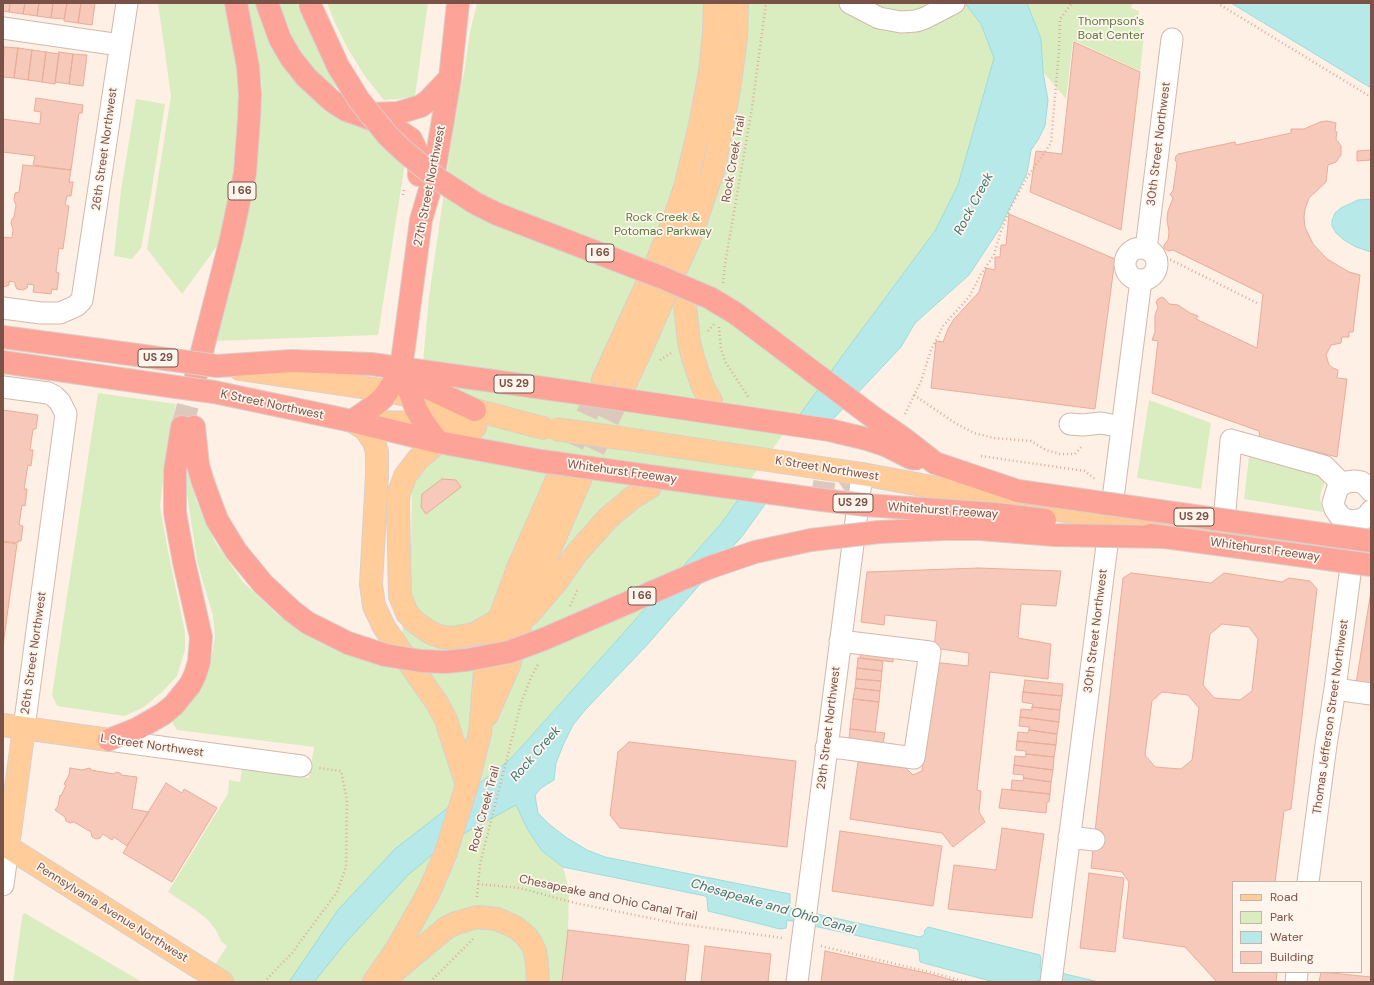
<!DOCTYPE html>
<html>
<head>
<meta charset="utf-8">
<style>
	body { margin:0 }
	#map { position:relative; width:1374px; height:985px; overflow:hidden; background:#fef0e4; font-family:"DM Sans",sans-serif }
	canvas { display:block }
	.frame { position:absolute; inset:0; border:4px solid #795247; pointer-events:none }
	.legend { position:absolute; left:1232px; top:881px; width:130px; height:92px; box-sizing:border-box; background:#fff5ec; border:1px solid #c9b4aa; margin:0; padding:5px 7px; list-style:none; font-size:12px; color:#795247 }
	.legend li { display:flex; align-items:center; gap:8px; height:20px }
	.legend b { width:20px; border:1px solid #c9b4aa }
</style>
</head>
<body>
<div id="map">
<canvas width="1374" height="985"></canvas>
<div class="frame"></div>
<ul class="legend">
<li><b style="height:5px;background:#ffcc9a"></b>Road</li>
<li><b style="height:11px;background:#d9edc1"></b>Park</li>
<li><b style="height:11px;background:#b7e9e9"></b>Water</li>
<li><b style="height:11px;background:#f6c9ba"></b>Building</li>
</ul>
</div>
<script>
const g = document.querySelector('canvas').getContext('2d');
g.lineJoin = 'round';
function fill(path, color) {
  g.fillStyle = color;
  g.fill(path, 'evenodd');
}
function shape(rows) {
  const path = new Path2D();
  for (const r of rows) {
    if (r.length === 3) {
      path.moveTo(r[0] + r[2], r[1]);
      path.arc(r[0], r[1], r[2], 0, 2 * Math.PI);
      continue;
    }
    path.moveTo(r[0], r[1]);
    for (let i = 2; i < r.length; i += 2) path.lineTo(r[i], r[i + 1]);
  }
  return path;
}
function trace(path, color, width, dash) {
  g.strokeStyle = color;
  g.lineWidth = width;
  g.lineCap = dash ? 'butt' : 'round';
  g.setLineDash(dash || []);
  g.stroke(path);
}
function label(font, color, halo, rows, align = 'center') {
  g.font = font + ' "DM Sans",sans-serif';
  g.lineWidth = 3.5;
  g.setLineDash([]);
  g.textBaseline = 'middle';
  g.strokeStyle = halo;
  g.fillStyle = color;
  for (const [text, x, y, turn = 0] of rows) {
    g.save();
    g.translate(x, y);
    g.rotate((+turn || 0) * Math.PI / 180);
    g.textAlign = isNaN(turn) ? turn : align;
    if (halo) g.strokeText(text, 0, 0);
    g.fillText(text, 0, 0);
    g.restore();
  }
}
const green = shape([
	[158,3,226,3,233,43,239,89,239,132,235,184,223,238,182,294,147,249,171,96],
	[246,3,259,3,301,87,318,103,340,119,356,125,369,127,405,163,378,335,213,341,253,187,258,148,262,84],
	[279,3,302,3,327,67,341,91,322,78,310,66,296,47],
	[327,3,428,3,415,96,399,99,384,100,364,75,347,47,335,23],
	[477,3,965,3,981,24,994,58,958,185,935,231,848,348,720,525,525,743,508,761,516,805,528,830,542,851,563,867,569,890,568,930,562,982,204,982,227,946,221,941,216,930,207,919,197,911,168,892,228,794,229,780,240,782,242,769,309,778,314,747,177,730,172,722,185,708,199,691,210,666,215,636,213,616,197,561,183,467,189,467,196,500,215,542,243,582,279,616,309,637,339,652,369,662,397,669,408,587,411,544,412,481,429,297,458,95,464,73,470,32],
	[1027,3,1133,3,1131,8,1139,11,1138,21,1140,29,1144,36,1140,71,1073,40,1066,99,1043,72,1041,39],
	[136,99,165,104,151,194,141,248,132,259,114,256,121,190],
	[98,393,176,404,166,455,160,506,168,551,185,632,185,650,177,676,163,691,144,707,125,716,57,706,52,695],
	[1149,400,1211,423,1201,489,1137,478],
	[1250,448,1325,471,1326,478,1321,492,1320,500,1323,512,1244,499],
	[26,913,28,915,142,982,13,982,22,918,23,914]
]);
const water = shape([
	[965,3,1027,3,1041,39,1043,72,1048,100,1045,126,1038,140,1031,150,1027,173,1000,228,969,275,915,323,901,347,804,450,743,535,647,645,585,710,573,725,564,743,556,763,554,780,541,788,535,795,538,813,549,824,567,838,587,850,605,857,790,894,790,908,920,937,924,935,925,930,928,927,1040,955,1041,959,1040,968,1099,982,1046,982,1037,980,1036,982,994,982,920,962,919,952,917,949,787,920,786,928,780,929,708,911,707,898,705,896,563,867,542,851,528,830,516,805,445,844,408,875,347,941,314,982,289,982,338,910,395,849,508,761,525,743,720,525,848,348,935,231,958,185,994,58,981,24,965,3],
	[1231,3,1371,3,1371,88,1338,68,1231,3],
	[1371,199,1371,252,1356,247,1344,240,1336,233,1332,226,1332,221,1335,213,1341,208,1358,200,1371,199]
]);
const pier = shape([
	[798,414,835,419,805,451,768,503,736,499]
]);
const building = shape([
	[3,3,10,3,9,12,3,11,3,3],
	[10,3,25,3,23,14,9,12,10,3],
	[25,3,39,3,37,16,23,14,25,3],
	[39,3,53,3,51,18,37,16,39,3],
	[53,3,67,3,64,19,51,18,53,3],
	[67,3,81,3,78,23,64,21,67,3],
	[81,3,95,3,92,25,78,23,81,3],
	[1074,42,1140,72,1121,230,1030,192,1036,151,1062,154,1074,42],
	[4,47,18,48,14,78,3,77,4,47],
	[18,48,32,50,28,80,14,78,18,48],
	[32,50,46,52,42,82,28,80,32,50],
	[46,52,59,54,55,84,42,82,46,52],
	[59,52,73,54,69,84,55,82,59,52],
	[73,54,87,55,83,86,69,84,73,54],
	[36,98,83,105,82,113,79,113,71,170,33,165,35,156,3,152,3,119,40,124,41,112,34,111,36,98],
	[1327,121,1336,123,1335,131,1337,132,1336,139,1341,146,1341,155,1336,162,1328,165,1326,182,1309,198,1305,209,1304,217,1305,227,1313,244,1327,259,1349,272,1360,275,1353,332,1349,332,1349,337,1342,337,1341,343,1331,345,1326,355,1329,365,1333,368,1338,370,1337,378,1347,379,1337,457,1260,438,1259,431,1152,393,1158,341,1152,340,1155,332,1155,315,1158,307,1156,302,1158,299,1162,297,1165,299,1169,304,1178,305,1190,313,1198,316,1196,319,1257,348,1263,294,1173,250,1168,251,1164,248,1164,245,1168,240,1169,232,1167,220,1168,211,1173,198,1170,194,1173,191,1177,163,1175,160,1176,156,1178,154,1235,142,1236,145,1291,133,1291,129,1304,129,1320,122,1327,121],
	[1371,150,1371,160,1357,161,1357,151,1371,150],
	[23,165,71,170,69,182,73,182,71,196,67,196,65,205,69,206,63,249,59,248,56,272,59,273,57,290,52,289,51,294,33,292,34,285,28,284,27,288,23,290,17,289,15,285,15,282,9,281,9,285,3,287,3,237,12,238,13,229,11,223,12,219,14,217,16,205,14,200,15,193,19,192,23,165],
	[1009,214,1115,259,1095,409,931,388,936,341,943,342,948,329,954,319,979,292,986,268,995,270,995,257,1000,257,1001,245,1006,245,1009,214],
	[3,410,38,415,36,429,33,429,30,450,33,450,31,466,28,465,24,489,27,489,25,506,22,505,19,525,23,526,21,541,18,541,18,543,3,541,3,410],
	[442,479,456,480,461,487,426,514,421,507,422,494,442,479],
	[3,542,17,544,4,638,3,652,3,542],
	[978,568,1061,571,1056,606,1021,604,1018,638,1051,644,1048,679,990,672,977,790,981,791,979,812,985,822,953,847,942,833,850,819,858,762,906,768,913,775,922,771,933,662,968,666,969,653,934,648,937,621,885,615,884,625,861,622,867,572,978,568],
	[1131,573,1211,583,1224,573,1282,582,1289,578,1310,581,1317,589,1291,809,1284,811,1275,882,1233,882,1233,972,1276,972,1277,973,1276,982,1217,982,1185,947,1123,938,1129,882,1122,872,1091,868,1123,578,1131,573],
	[1222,624,1249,627,1258,639,1252,691,1240,700,1214,698,1203,685,1210,634,1222,624],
	[1162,692,1188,695,1199,708,1192,760,1181,769,1155,767,1145,755,1152,701,1162,692],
	[1371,591,1371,687,1356,684,1371,591],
	[861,649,894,653,893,662,860,658,861,649],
	[858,658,883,661,882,671,857,668,858,658],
	[857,668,882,671,881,681,856,679,857,668],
	[856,679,881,681,880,691,855,688,856,679],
	[1025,680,1063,684,1062,696,1023,692,1025,680],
	[855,688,880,691,879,702,853,699,855,688],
	[1023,692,1062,696,1060,710,1032,707,1033,704,1022,702,1023,692],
	[853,699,879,702,875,732,850,729,853,699],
	[1032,707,1060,710,1059,722,1020,717,1021,709,1032,710,1032,707],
	[1020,717,1059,722,1057,734,1029,730,1029,727,1019,726,1020,717],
	[850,729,885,733,883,743,849,739,850,729],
	[1029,730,1057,734,1056,745,1017,741,1018,732,1028,733,1029,730],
	[1017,741,1056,745,1054,757,1026,754,1026,751,1016,750,1017,741],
	[629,742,796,761,787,847,620,828,610,815,618,752,629,742],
	[1026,754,1054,757,1053,770,1014,765,1015,756,1025,757,1026,754],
	[1014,765,1053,770,1051,782,1023,778,1024,775,1013,774,1014,765],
	[70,768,82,770,90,768,91,770,114,774,116,772,120,773,121,775,137,777,132,809,149,812,127,846,114,837,112,840,103,834,100,838,96,839,92,837,91,832,74,822,70,823,66,821,65,817,55,810,58,806,60,795,61,796,66,785,64,784,69,775,70,768],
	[1024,778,1051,782,1050,794,1011,790,1012,780,1023,781,1024,778],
	[166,783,182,793,184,789,217,808,172,882,123,853,166,783],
	[1002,789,1050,794,1049,802,1047,802,1046,813,999,808,1002,789],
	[1002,828,1044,834,1032,918,948,909,954,865,996,870,1002,828],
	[840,831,942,846,933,906,832,891,840,831],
	[1089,873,1124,878,1115,952,1080,948,1089,873],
	[568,930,689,945,685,982,562,982,568,930],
	[705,946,771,954,768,982,701,982,705,946],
	[825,951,926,973,959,982,821,982,825,951],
	[1321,972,1371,977,1371,982,1319,982,1321,972]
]);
const majorTunnel = shape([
	[559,475,603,380],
	[580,480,626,382],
	[812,491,835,494,862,474]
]);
const highwayTunnel = shape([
	[182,427,196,375]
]);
const path = shape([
	[1217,3,1371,97],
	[403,195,404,188],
	[1163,256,1257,303],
	[723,283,725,264,752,108,766,3],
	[719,327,721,349,726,363,749,398],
	[708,331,715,323],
	[660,360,671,353],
	[914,395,955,423,974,433,994,438,1031,441,1046,450,1060,454,1075,454,1083,445],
	[905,414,921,381,931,350,943,326,969,297,981,274,994,255,1000,234,1010,209,1026,179,1051,143,1059,50,1060,19,1072,3],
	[981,456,1085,471,1096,480],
	[570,606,578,589],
	[478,884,520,888,575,903,675,923,782,938],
	[477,897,480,864,521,703,532,675,539,663],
	[821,946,929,972,967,982],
	[264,982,292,953,337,892,346,867,347,800,341,771,319,768],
	[430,982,473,939]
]);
const minor = shape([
	[850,3,879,18,901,22,916,21,925,18,954,3],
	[3,28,120,45],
	[1141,264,16],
	[1146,249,1172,39],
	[3,308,41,313,60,313,76,306,82,300,127,3],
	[3,387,48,393,54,396,60,402,66,414,24,728],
	[1070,424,1083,425,1101,423,1122,427],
	[1371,491,1366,485,1361,482,1354,481,1347,482,1341,485,1337,490,1333,503,1335,509,1339,515,1344,519,1351,521,1363,519,1368,515,1371,511],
	[1223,534,1231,440,1324,466,1342,484],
	[1335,689,1371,694],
	[109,740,301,766],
	[826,748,841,748,914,758,930,652,840,641],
	[1069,837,1094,840],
	[1308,882,1326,745,1335,689,1353,551,1351,521],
	[3,885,8,847],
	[797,982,862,474],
	[1051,982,1141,280],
	[1296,982,1297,972]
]);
const major = shape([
	[657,261,675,217,686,184,700,125,710,72,714,33,715,3],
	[677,267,690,238,714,168,729,90,736,38,737,3],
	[685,306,689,342,693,358,703,387,711,401],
	[240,369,388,391,475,410,543,428],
	[603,380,647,284],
	[626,382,642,348,667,290],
	[352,421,365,429,374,442,377,452,377,476,371,584,374,606,384,627,437,703,446,720,467,785],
	[375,422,424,423,470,427],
	[475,427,438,442,418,459,405,476,399,493,398,502,400,596,407,613,415,622,431,633,442,637,452,638,474,634,499,620],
	[620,438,862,474,1045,508,1371,554],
	[529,614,554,585,576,554,608,518,632,498,650,487],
	[487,715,509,665,520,626,537,579,580,480],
	[3,725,109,740],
	[3,844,222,982],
	[8,847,24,728],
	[384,980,446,928,456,923,477,917,497,919,515,927,525,935,531,943,535,951,537,963,538,982],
	[374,982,398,947,429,892,445,855,467,785,480,733,485,670,499,620,518,568,559,475]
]);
const highway = shape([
	[267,3,280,39,291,58,306,77,332,101,346,110,393,127,411,139,419,156,419,175],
	[370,114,398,113,421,106,429,100,450,78],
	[3,337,100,350],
	[3,362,176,387],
	[217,366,292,361,371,364,572,392],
	[401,369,416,409,424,423,438,442],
	[405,372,430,389,475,410],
	[196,375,231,239,245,173,249,119,250,94,248,67,236,3],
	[214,392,352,421,438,442,541,461],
	[352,421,375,405,383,398,392,385,401,369,421,220,433,179,450,78,458,3],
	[194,427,198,465,203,482],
	[935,463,1018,491],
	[109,740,137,729,163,714,174,705,190,685,195,675,199,662,201,637,184,562,175,513,175,471,182,427]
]);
const majorBridge = shape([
	[555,429,620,438]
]);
const highwayBridge = shape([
	[310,5,338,66,359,100,388,136,405,152,438,179,475,203,497,214,663,278,710,298,735,313,755,328,870,415,903,438,935,463],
	[100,350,217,366],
	[176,387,214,392],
	[572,392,829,430,867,439,885,445,911,458,916,459],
	[541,461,822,500,866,505,995,514,1045,520],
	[203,482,217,520,236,551,263,584,292,611,308,623,348,643,385,655,421,661,445,662,466,660,509,652,544,639,708,568,755,552,811,540,879,532,944,529,980,529,1054,535,1165,537],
	[1018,491,1371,541],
	[1150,535,1371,565]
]);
const shields = [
	[242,191,28],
	[600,253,28],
	[158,358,40],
	[514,384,40],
	[853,503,40],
	[1194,517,40],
	[642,596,28]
];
const shieldNames = [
	["I 66",242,191],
	["I 66",600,253],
	["US 29",158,358],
	["US 29",514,384],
	["US 29",853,503],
	["US 29",1194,517],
	["I 66",642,596]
];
const parkNames = [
	["Thompson's",1111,22],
	["Boat Center",1111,36],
	["Rock Creek &",663,218],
	["Potomac Parkway",663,232]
];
const streetNames = [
	["30th Street Northwest",1159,144,-83],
	["26th Street Northwest",105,149,-82],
	["Rock Creek Trail",734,159,-80],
	["27th Street Northwest",430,186,-79],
	["K Street Northwest",272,405,12],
	["K Street Northwest",827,469,9],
	["Whitehurst Freeway",622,472,8],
	["Whitehurst Freeway",943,511,4],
	["Whitehurst Freeway",1265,550,8],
	["30th Street Northwest",1096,631,-83],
	["26th Street Northwest",34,653,-82],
	["Thomas Jefferson Street Northwest",1331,717,-82],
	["29th Street Northwest",829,728,-83],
	["L Street Northwest",152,746,8],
	["Rock Creek Trail",485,809,-75],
	["Chesapeake and Ohio Canal Trail",608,898,12],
	["Pennsylvania Avenue Northwest",112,913,32]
];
const waterNames = [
	["Rock Creek",974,204,-62],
	["Rock Creek",536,754,-49],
	["Chesapeake and Ohio Canal",773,907,16]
];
fill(green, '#d9edc1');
fill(water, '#b7e9e9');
trace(water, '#9cdbdc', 1);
fill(pier, '#fef0e4');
fill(building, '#f6c9ba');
trace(building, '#e9ac99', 1);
trace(majorTunnel, '#ddc8bd', 22, [22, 11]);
trace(highwayTunnel, '#ddc8bd', 22, [22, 11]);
trace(minor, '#d3b8ac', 23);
trace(major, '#d9cfcb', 24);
trace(highway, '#d9cfcb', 24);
trace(path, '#dbac9c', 2.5, [1, 3]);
trace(minor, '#fff', 21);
trace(major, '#ffcc9a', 22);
trace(highway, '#fda397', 22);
trace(majorBridge, '#d9cfcb', 24, []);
trace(highwayBridge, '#d9cfcb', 24, []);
trace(majorBridge, '#ffcc9a', 22);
trace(highwayBridge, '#fda397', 22);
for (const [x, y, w] of shields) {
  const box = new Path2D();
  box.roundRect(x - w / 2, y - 9, w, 18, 3);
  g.fillStyle = '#fff5ec';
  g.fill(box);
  trace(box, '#795247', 1);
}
label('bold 11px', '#795247', null, shieldNames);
label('12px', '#577a3c', '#fff5ec', parkNames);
label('12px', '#795247', '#fff5ec', streetNames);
label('italic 13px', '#377678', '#fff5ec', waterNames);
</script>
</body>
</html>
